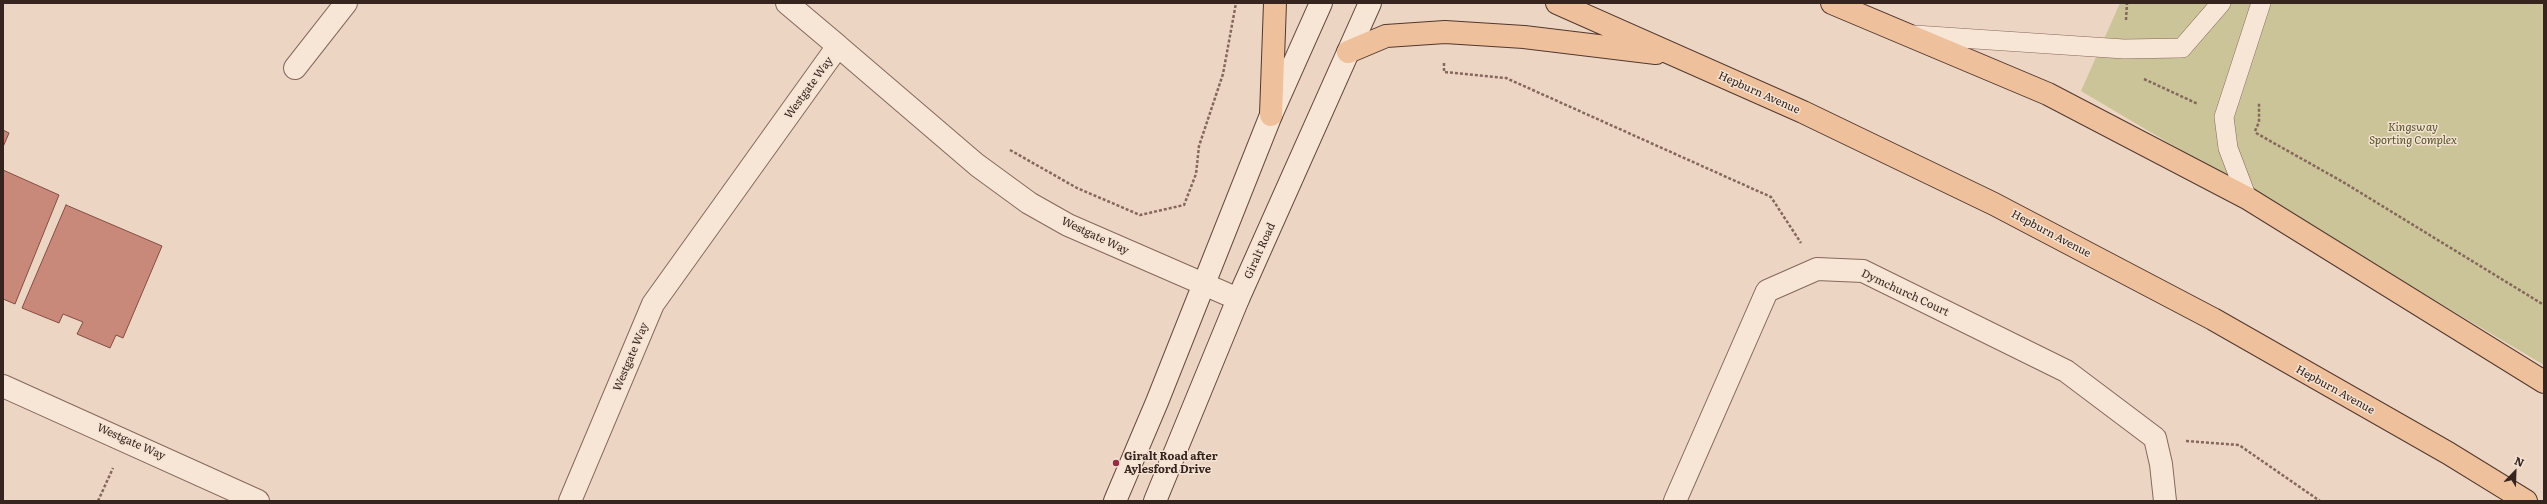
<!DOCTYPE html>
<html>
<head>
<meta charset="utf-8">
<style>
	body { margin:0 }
	#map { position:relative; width:2547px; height:504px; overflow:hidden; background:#ecd6c3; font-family:Literata,serif }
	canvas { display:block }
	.frame { position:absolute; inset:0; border:4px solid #36241e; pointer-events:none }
	.north { position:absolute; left:2495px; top:452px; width:40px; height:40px; -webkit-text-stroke:3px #f4e2d2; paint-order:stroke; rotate:23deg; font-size:11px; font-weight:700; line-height:16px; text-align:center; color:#36241e }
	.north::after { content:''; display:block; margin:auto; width:14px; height:18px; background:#36241e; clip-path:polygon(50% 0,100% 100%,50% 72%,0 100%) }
</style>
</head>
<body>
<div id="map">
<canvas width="2547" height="504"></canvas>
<div class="frame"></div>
<div class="north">N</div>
</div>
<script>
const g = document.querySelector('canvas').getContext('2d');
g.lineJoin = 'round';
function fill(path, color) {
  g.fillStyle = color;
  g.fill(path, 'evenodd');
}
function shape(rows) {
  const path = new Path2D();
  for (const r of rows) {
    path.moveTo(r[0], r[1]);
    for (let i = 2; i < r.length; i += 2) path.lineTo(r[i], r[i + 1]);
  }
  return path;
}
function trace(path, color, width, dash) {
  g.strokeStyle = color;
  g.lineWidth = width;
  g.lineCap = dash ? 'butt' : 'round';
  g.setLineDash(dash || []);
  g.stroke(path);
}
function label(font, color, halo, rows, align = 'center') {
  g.font = font + ' Literata,serif';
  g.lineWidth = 3;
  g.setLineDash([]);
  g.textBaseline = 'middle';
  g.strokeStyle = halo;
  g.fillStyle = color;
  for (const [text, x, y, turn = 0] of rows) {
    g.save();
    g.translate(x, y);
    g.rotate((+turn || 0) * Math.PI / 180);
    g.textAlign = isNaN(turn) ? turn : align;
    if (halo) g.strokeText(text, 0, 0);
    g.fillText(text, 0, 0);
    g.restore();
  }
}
const green = shape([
	[2120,3,2544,3,2544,365,2081,91]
]);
const building = shape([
	[3,130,9,133,3,147,3,130],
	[3,170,59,195,15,304,3,299,3,170],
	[66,205,162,246,123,338,116,335,110,348,77,334,83,322,63,314,59,323,22,308,66,205]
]);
const path = shape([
	[2126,20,2127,3],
	[1444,63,1444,72,1506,78,1771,197,1801,243],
	[2144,79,2198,104],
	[2255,131,2259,122,2259,103],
	[2256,133,2343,182,2544,305],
	[1010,150,1077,188,1140,215,1184,205,1196,174,1199,146,1223,74,1236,3],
	[2186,441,2239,445,2320,501],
	[98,501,113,468]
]);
const lane = shape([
	[1915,35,2124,49,2182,48,2221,3],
	[2247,198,2228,148,2224,117,2261,3]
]);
const street = shape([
	[787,3,838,46],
	[295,68,346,3],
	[3,386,258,501],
	[570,501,653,304,838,46,977,165,1029,203,1068,225,1238,299],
	[1675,501,1767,291,1817,269,1863,271,2066,371,2155,438,2161,464,2165,501]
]);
const secondary = shape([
	[1115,501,1157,402,1271,115,1321,3],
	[1155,501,1238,299,1370,3]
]);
const primary = shape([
	[1557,3,1803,112,1994,204,2213,319,2448,453,2526,501],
	[1832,3,2048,94,2247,198,2544,382],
	[1348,52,1386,36,1445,32,1524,37,1656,53],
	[1271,115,1275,3]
]);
const markers = [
	[1116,463,4,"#922d45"]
];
const streetNames = [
	["Westgate Way",809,88,-54],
	["Hepburn Avenue",1759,93,24],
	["Hepburn Avenue",2051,234,28],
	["Westgate Way",1095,236,25],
	["Giralt Road",1260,251,-66],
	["Dymchurch Court",1905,293,25],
	["Westgate Way",631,357,-67],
	["Hepburn Avenue",2335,390,29],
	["Westgate Way",131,442,24]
];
const parkNames = [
	["Kingsway",2413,128],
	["Sporting Complex",2413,141]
];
const poiNames = [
	["Giralt Road after",1124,457],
	["Aylesford Drive",1124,470]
];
fill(green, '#cac498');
fill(building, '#c9897a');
trace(building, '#844c42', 1);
trace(lane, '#85675b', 20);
trace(street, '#85675b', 24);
trace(secondary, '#67493e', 24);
trace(primary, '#53372f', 24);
trace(path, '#85675b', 2.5, [3, 2]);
trace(lane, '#f7e5d6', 19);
trace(street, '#f7e5d6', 22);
trace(secondary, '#f7e5d6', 22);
trace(primary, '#eec19c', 22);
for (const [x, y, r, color] of markers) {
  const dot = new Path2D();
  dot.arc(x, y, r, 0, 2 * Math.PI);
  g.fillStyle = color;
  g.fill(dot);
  trace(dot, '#f4e2d2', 1.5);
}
label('11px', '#36241e', '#f4e2d2', streetNames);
label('italic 11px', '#515126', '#f4e2d2', parkNames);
label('bold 11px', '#36241e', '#f4e2d2', poiNames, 'left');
</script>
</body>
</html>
